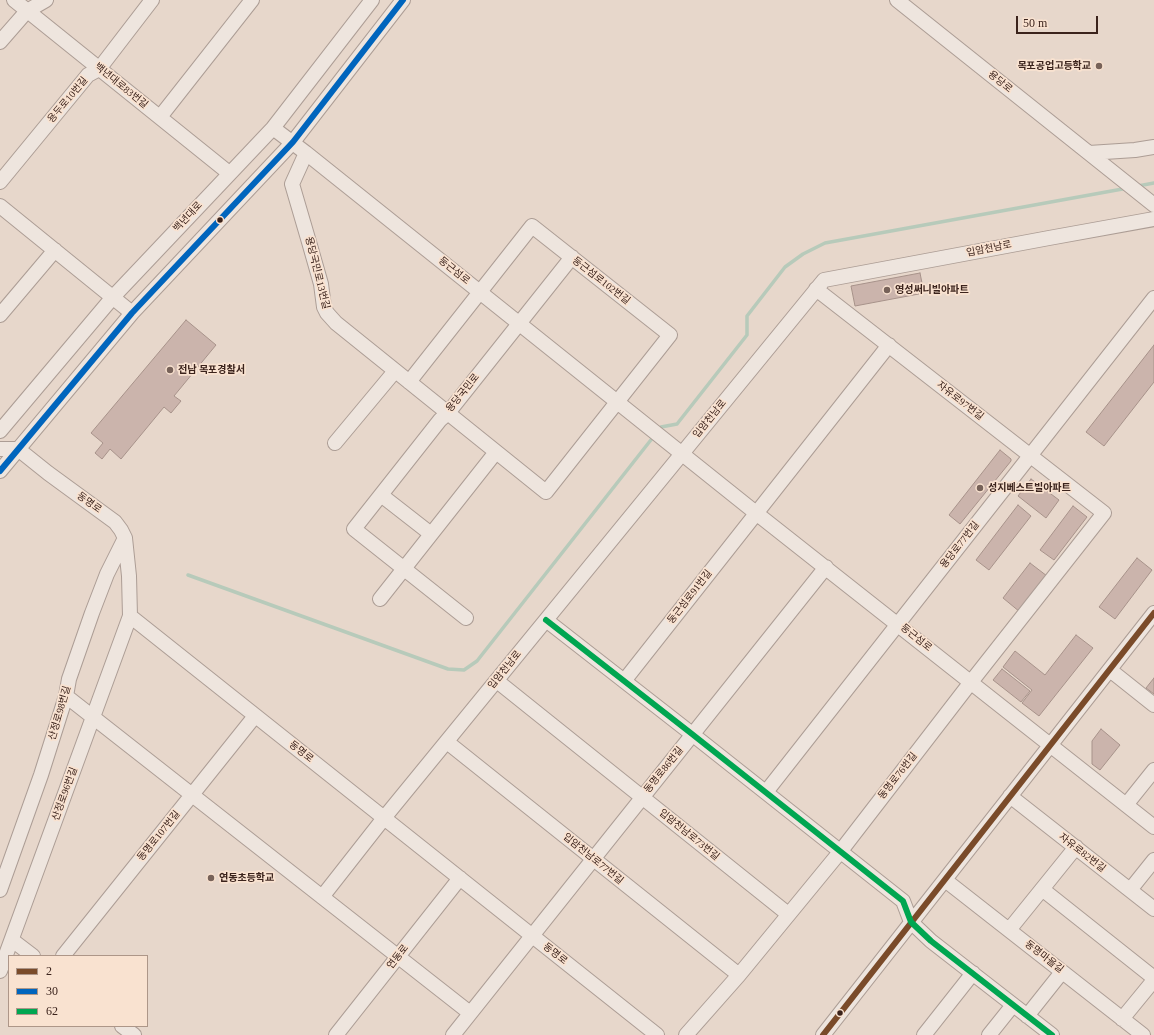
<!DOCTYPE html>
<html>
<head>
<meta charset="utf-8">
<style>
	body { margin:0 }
	#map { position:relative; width:1154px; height:1035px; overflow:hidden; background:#e7d7cb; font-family:"Times New Roman",serif }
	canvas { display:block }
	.legend { position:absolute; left:8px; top:955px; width:140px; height:72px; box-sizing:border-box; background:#f9e2d0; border:1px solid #ad9688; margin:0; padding:5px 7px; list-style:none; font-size:12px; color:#3b231c }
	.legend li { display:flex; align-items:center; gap:8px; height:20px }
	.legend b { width:20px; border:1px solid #ad9688 }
	.scale { position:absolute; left:1016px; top:16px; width:82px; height:18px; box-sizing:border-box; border:2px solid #3b231c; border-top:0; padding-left:5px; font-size:12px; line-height:14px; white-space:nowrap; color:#3b231c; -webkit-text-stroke:3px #f9e2d0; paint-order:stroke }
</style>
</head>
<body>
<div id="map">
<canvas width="1154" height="1035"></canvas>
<ul class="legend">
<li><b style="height:5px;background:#7a4b2a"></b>2</li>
<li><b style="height:5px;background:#0065bd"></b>30</li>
<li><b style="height:5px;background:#00a651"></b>62</li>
</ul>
<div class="scale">50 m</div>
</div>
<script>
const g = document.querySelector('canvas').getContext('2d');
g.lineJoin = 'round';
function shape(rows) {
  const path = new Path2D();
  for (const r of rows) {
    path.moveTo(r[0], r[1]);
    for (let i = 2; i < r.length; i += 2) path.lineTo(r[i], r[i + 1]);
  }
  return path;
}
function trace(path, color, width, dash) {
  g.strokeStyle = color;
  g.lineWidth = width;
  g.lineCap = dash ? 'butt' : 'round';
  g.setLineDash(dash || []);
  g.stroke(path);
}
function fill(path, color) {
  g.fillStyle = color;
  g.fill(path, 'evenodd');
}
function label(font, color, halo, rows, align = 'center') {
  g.font = font + ' "Times New Roman","Noto Sans KR",serif';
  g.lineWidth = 3.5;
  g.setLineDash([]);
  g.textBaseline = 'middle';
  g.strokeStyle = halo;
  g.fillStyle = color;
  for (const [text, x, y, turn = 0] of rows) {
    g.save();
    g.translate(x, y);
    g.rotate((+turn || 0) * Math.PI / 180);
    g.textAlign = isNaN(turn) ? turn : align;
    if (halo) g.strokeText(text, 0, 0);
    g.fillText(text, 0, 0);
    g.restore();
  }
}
const stream = shape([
	[1138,186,1154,183],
	[658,431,661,427,677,424,747,335,747,316,785,267,803,254,825,243,1128,188],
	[188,575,448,669,464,670,477,661,654,436]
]);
const building = shape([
	[920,273,924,293,855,306,851,286,920,273],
	[186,320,216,345,174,396,181,401,171,413,164,407,121,459,110,449,102,459,95,453,103,443,91,433,186,320],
	[1154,345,1154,382,1104,446,1086,432,1154,345],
	[1000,450,1011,459,1011,461,960,524,949,515,1000,450],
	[1031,479,1059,500,1046,518,1018,496,1031,479],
	[1018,505,1031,516,989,570,976,560,1018,505],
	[1073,506,1087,517,1054,560,1040,550,1073,506],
	[1137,558,1152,570,1115,619,1099,607,1137,558],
	[1030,563,1047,576,1020,612,1003,598,1030,563],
	[1076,635,1093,648,1039,716,1022,703,1032,690,1003,667,1015,651,1045,675,1076,635],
	[1002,669,1030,691,1021,702,993,680,1002,669],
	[1154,678,1154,694,1146,688,1154,678],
	[1101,729,1120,745,1100,770,1092,764,1092,741,1101,729]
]);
const minor = shape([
	[14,0,229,173],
	[897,0,1154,205],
	[0,42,27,11,46,0],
	[160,117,252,0],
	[273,128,306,153,756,513,1154,827],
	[306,153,292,184,309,242,321,284,324,307,327,313,336,323,546,492,670,335,532,226,409,382],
	[1089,153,1135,150,1154,147],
	[0,182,88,75,99,69,152,0],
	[0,206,132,313],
	[0,315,55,250],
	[0,431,113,297,273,128,372,0],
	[335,443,395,371],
	[0,449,18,449,48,473,115,522,121,530,125,538,129,576,130,616,0,971],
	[0,471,132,313,293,142,403,0],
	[381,495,431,534],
	[380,599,496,452],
	[130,616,657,1035],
	[466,618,354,529,440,420,448,413,572,257],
	[546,620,692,734,903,901,911,922,931,941,1052,1035],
	[1110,670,1154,705],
	[497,681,788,914],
	[624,681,889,345],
	[66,696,470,1013],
	[447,742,739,975],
	[766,792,1154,298],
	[1010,796,1154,909],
	[1126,805,1154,770],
	[945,880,1143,1035],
	[1042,889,1154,978],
	[0,890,41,775,66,696,69,679,92,613,107,574,125,538],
	[1130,890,1154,860],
	[322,897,384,818,824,280,1049,238,1154,219],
	[1009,930,1076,847],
	[12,940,33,956],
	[63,956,255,716],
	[1027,1016,1062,972],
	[1122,1019,1154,980],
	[122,1026,134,1035],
	[336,1035,460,878],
	[453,1035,826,567],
	[686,1035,739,975,840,852,971,682,1104,513,816,289],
	[823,1035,1154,613],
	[924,1035,973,973],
	[989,1035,1013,1005]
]);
const bus1 = shape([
	[823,1035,1154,613]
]);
const bus2 = shape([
	[0,471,132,313,293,142,403,0]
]);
const bus3 = shape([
	[546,620,692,734,903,901,911,922,931,941,1052,1035]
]);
const markers = [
	[1099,66,4,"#776259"],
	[220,220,3.5,"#3b231c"],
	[887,290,4,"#776259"],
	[170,370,4,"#776259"],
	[980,488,4,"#776259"],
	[211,878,4,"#776259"],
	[840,1013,3.5,"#3b231c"]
];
const poiNames = [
	["목포공업고등학교",1091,66,"right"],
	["영성써니빌아파트",895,290],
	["전남 목포경찰서",178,370],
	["성지베스트빌아파트",988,488],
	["연동초등학교",219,878]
];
const streetNames = [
	["용당로",1000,82,39],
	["백년대로83번길",121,86,39],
	["용두로10번길",68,100,-50],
	["백년대로",188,217,-47],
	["입암천남로",989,249,-11],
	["둥근섬로",454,271,39],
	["용당국민로13번길",317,273,76],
	["둥근섬로102번길",601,281,38],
	["용당국민로",463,393,-51],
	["자유로97번길",960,401,38],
	["입암천남로",710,419,-51],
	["동명로",89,503,36],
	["용당로77번길",960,545,-52],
	["둥근섬로91번길",690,597,-52],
	["둥근섬로",916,638,39],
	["입암천남로",505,670,-51],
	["산정로98번길",60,713,-74],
	["동명로",301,752,38],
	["동명로86번길",664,770,-51],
	["동명로76번길",898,776,-52],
	["산정로96번길",65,794,-70],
	["입암천남로73번길",689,835,39],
	["동명로107번길",159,836,-51],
	["자유로82번길",1082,853,38],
	["입암천남로77번길",593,859,39],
	["동명로",555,954,38],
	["연동로",398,957,-52],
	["동명마을길",1044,957,38]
];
trace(stream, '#b7caba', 3.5);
fill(building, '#cbb4ac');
trace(building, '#a7928a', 1);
trace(minor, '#ac9d95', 16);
trace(minor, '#eee5de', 14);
trace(bus1, '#7a4b2a', 6);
trace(bus2, '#0065bd', 6);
trace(bus3, '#00a651', 6);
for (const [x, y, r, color] of markers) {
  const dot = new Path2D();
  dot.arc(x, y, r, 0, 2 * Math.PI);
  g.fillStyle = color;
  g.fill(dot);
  trace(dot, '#f9e2d0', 1.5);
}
label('bold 10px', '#3b231c', '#f9e2d0', poiNames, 'left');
label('10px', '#3b231c', '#f9e2d0', streetNames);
</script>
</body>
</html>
